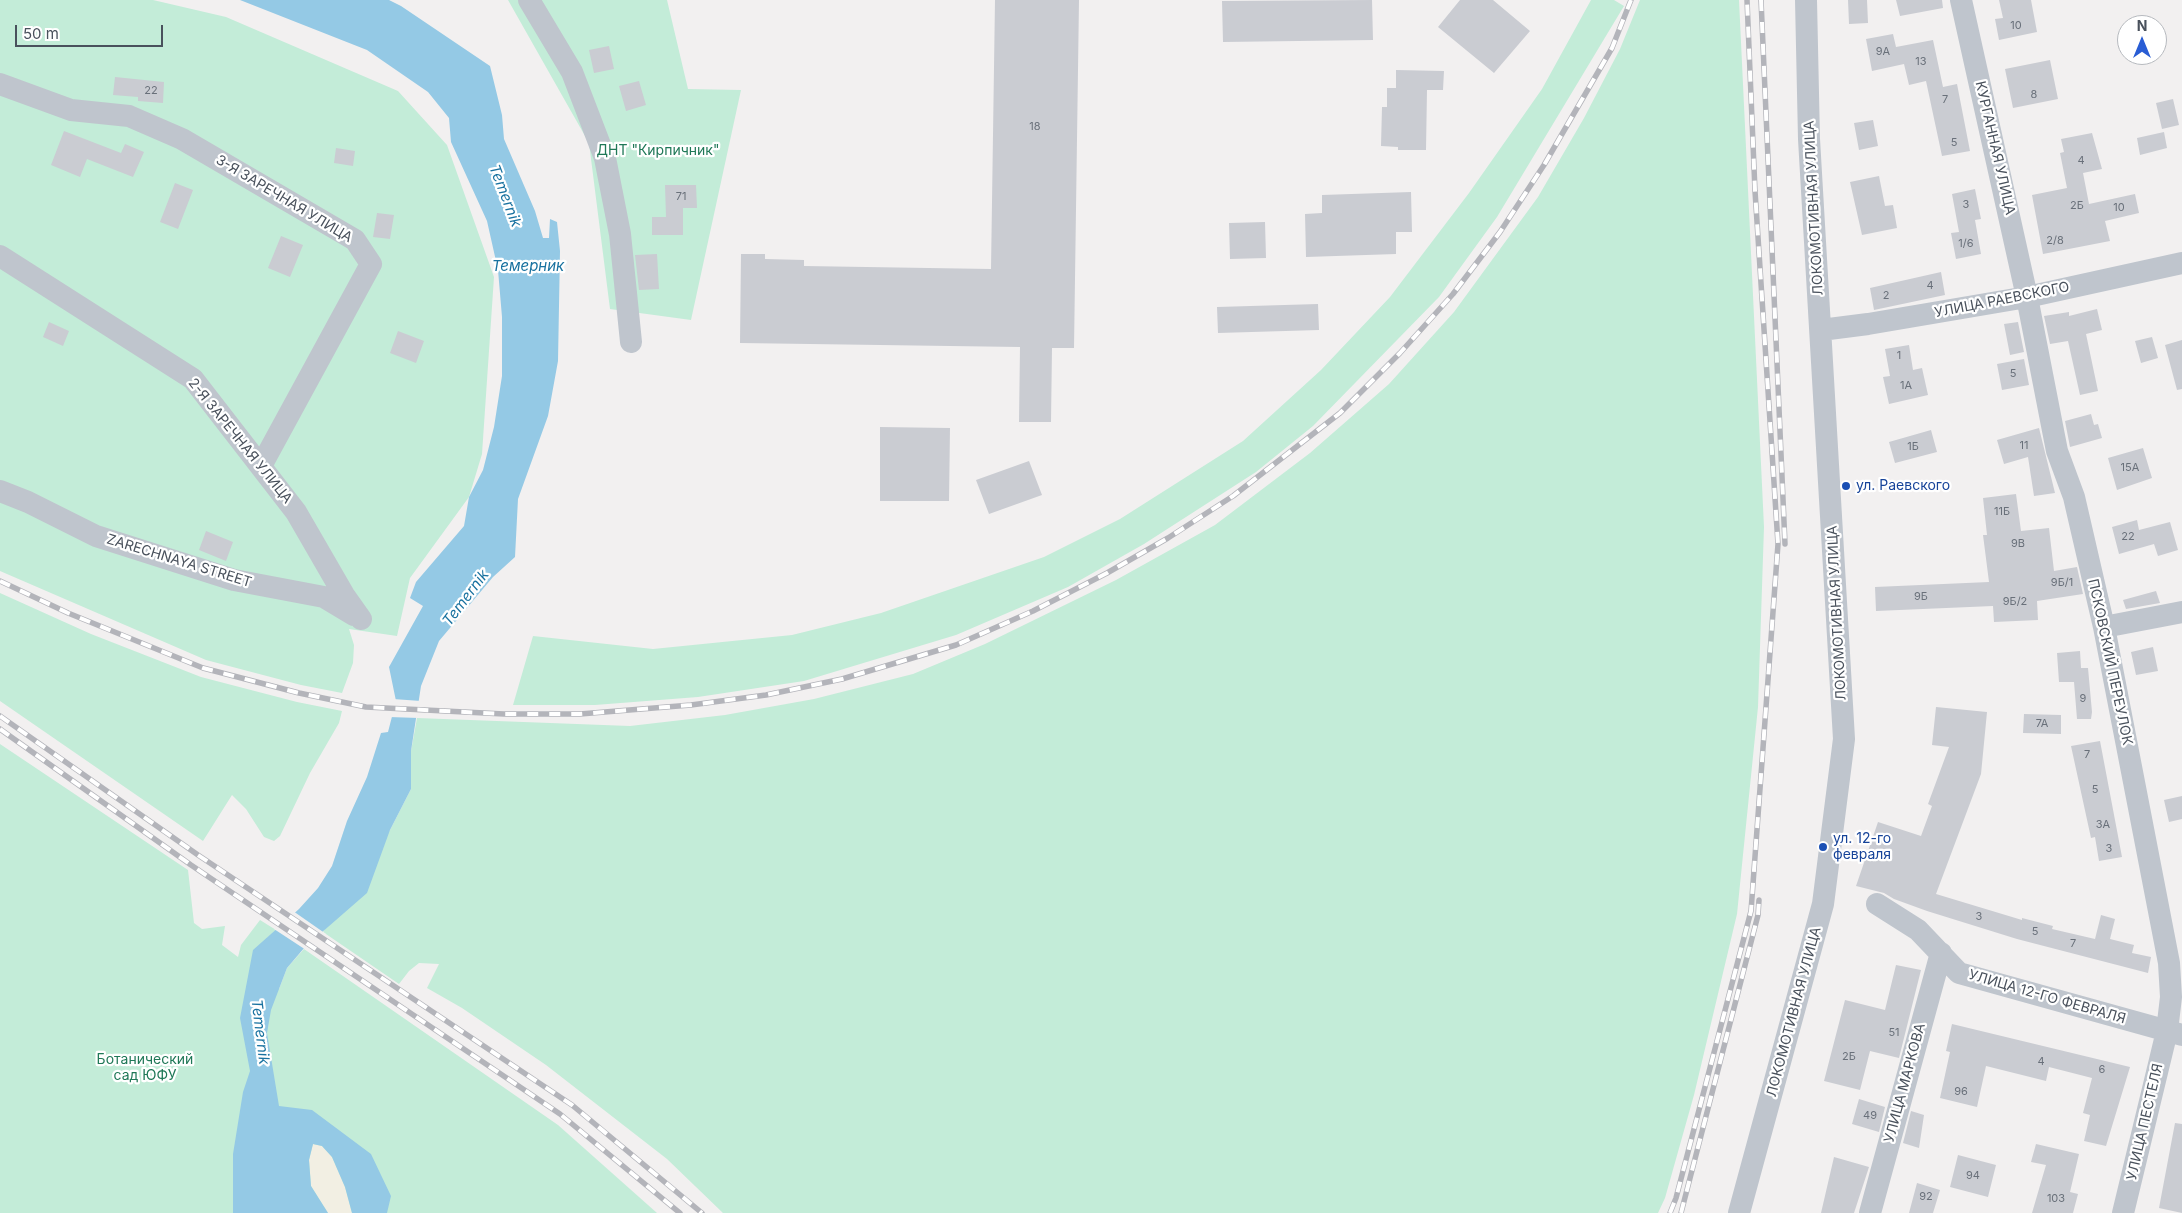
<!DOCTYPE html>
<html>
<head>
<meta charset="utf-8">
<style>
	body { margin:0 }
	#map { position:relative; width:2182px; height:1213px; overflow:hidden; background:#f2f0f0; font-family:Inter,sans-serif }
	canvas { display:block }
	.north { position:absolute; left:2117px; top:15px; width:50px; height:50px; box-sizing:border-box; background:#fff; border:1px solid #b6b9be; border-radius:50%; rotate:0deg; font-size:14px; font-weight:700; line-height:20px; text-align:center; color:#49515c }
	.north::after { content:''; display:block; margin:auto; width:18px; height:22px; background:#295dd4; clip-path:polygon(50% 0,100% 100%,50% 72%,0 100%) }
	.scale { position:absolute; left:15px; top:25px; width:148px; height:22px; box-sizing:border-box; border:2px solid #49515c; border-top:0; padding-left:6px; font-size:15px; line-height:18px; white-space:nowrap; color:#49515c; -webkit-text-stroke:4px #fff; paint-order:stroke }
</style>
</head>
<body>
<div id="map">
<canvas width="2182" height="1213"></canvas>
<div class="north">N</div>
<div class="scale">50 m</div>
</div>
<script>
const g = document.querySelector('canvas').getContext('2d');
g.lineJoin = 'round';
function fill(path, color) {
  g.fillStyle = color;
  g.fill(path, 'evenodd');
}
function shape(rows) {
  const path = new Path2D();
  for (const r of rows) {
    path.moveTo(r[0], r[1]);
    for (let i = 2; i < r.length; i += 2) path.lineTo(r[i], r[i + 1]);
  }
  return path;
}
function trace(path, color, width, dash) {
  g.strokeStyle = color;
  g.lineWidth = width;
  g.lineCap = dash ? 'butt' : 'round';
  g.setLineDash(dash || []);
  g.stroke(path);
}
function label(font, color, halo, rows, align = 'center') {
  g.font = font + ' Inter,sans-serif';
  g.lineWidth = 4.5;
  g.setLineDash([]);
  g.textBaseline = 'middle';
  g.strokeStyle = halo;
  g.fillStyle = color;
  for (const [text, x, y, turn = 0] of rows) {
    g.save();
    g.translate(x, y);
    g.rotate((+turn || 0) * Math.PI / 180);
    g.textAlign = isNaN(turn) ? turn : align;
    if (halo) g.strokeText(text, 0, 0);
    g.fillText(text, 0, 0);
    g.restore();
  }
}
const green = shape([
	[0,0,153,0,226,17,398,91,447,145,494,277,482,454,469,497,410,578,397,636,349,629,354,645,353,663,342,693,301,685,206,660,0,571],
	[508,0,667,0,688,89,741,90,691,320,610,309,589,143],
	[1591,0,1614,0,1624,6,1497,217,1439,297,1313,426,1256,472,1144,544,1068,587,956,635,804,681,698,697,595,705,513,705,533,636,653,649,792,635,881,613,1044,557,1120,519,1243,441,1321,370,1390,297,1469,193,1542,89],
	[1640,0,1739,0,1764,527,1758,707,1737,914,1694,1095,1665,1198,1658,1213,723,1213,667,1159,546,1065,462,1008,427,988,439,964,419,963,409,971,399,984,323,932,390,830,411,789,411,751,417,718,630,726,725,715,814,699,913,674,985,644,1116,580,1215,525,1310,453,1389,384,1454,312,1538,197,1584,118,1620,49],
	[0,593,91,634,201,677,297,702,342,711,339,723,310,773,280,836,274,841,264,837,246,809,232,795,203,841,0,701],
	[0,744,188,870,194,923,202,929,225,926,222,945,238,957,241,945,260,920,276,930,267,938,279,989,287,968,304,949,558,1125,657,1213,0,1213]
]);
const sand = shape([
	[313,1144,322,1146,332,1157,345,1187,352,1213,328,1213,311,1186,309,1160]
]);
const water = shape([
	[240,0,389,0,401,6,490,66,502,115,504,139,535,211,543,238,549,238,550,219,557,222,560,251,558,361,548,416,518,499,515,557,493,577,439,641,421,686,411,751,411,789,390,830,367,893,305,947,287,968,271,1010,267,1033,279,1106,312,1110,371,1154,391,1196,387,1213,352,1213,345,1187,332,1157,322,1146,313,1144,309,1160,311,1186,328,1213,233,1213,233,1154,243,1092,250,1071,240,1018,253,950,299,909,318,888,332,866,347,821,367,777,381,733,388,732,396,701,389,667,423,606,410,598,416,582,464,526,469,497,483,470,494,427,502,376,502,317,498,270,487,221,451,142,449,118,428,92,367,50]
]);
const pier = shape([
	[393,699,421,701,419,718,389,717],
	[293,911,326,934,306,950,274,929]
]);
const building = shape([
	[995,0,1079,0,1074,348,1052,348,1051,422,1019,422,1020,347,740,343,741,254,765,254,765,259,804,260,804,266,991,269],
	[1372,0,1373,40,1223,42,1222,1],
	[1460,0,1493,0,1530,31,1494,73,1438,27],
	[1848,0,1867,0,1868,23,1849,24],
	[1896,0,1942,0,1943,8,1900,16],
	[1999,0,2031,0,2037,32,1999,40,1995,19,2003,18],
	[1893,34,1896,47,1933,40,1943,87,1957,84,1970,151,1942,156,1926,81,1909,85,1904,64,1872,71,1866,39],
	[609,46,614,69,594,73,589,50],
	[2050,60,2058,99,2013,108,2005,69],
	[1396,70,1444,71,1443,90,1427,90,1426,150,1398,150,1398,147,1381,146,1382,107,1387,107,1387,88,1396,88],
	[115,77,164,82,163,103,138,101,138,97,113,95],
	[639,81,646,105,626,111,619,86],
	[2173,99,2179,125,2162,129,2156,103],
	[1873,120,1878,146,1859,150,1854,123],
	[64,131,121,153,125,144,144,152,133,177,87,159,80,177,51,165],
	[2164,132,2167,148,2140,155,2137,138],
	[2092,133,2102,169,2083,173,2089,204,2135,194,2139,213,2105,221,2110,241,2043,254,2032,195,2067,188,2060,153,2064,152,2061,139],
	[336,148,355,151,353,166,334,163],
	[1879,176,1885,206,1893,205,1897,228,1862,235,1850,182],
	[175,183,193,190,178,229,160,222],
	[665,185,696,185,697,208,683,208,683,235,652,235,652,217,666,217],
	[1975,189,1981,219,1975,220,1981,254,1956,259,1951,233,1959,232,1952,194],
	[1411,192,1412,232,1396,232,1396,254,1306,257,1305,214,1322,213,1322,195],
	[377,213,394,215,390,239,373,237],
	[1265,222,1266,258,1230,259,1229,223],
	[281,236,303,245,290,277,268,268],
	[657,254,659,289,639,290,635,255],
	[1941,272,1945,295,1874,310,1870,288],
	[1318,304,1319,330,1218,333,1217,307],
	[2097,309,2102,330,2086,334,2098,391,2080,395,2068,341,2050,344,2044,316,2069,312,2069,316],
	[49,322,69,331,63,346,43,337],
	[2018,322,2024,352,2010,355,2004,324],
	[398,331,424,341,416,363,390,353],
	[2152,337,2158,358,2141,363,2135,341],
	[2182,340,2182,389,2177,390,2165,345],
	[1909,345,1913,370,1922,368,1928,395,1889,404,1883,377,1890,376,1885,349],
	[2024,359,2029,385,2002,390,1997,364],
	[2091,414,2094,425,2098,424,2102,438,2070,447,2065,421],
	[880,427,950,428,949,501,880,501],
	[2039,428,2055,493,2034,496,2028,457,2004,464,1997,440],
	[1931,430,1937,452,1895,463,1889,442],
	[2143,448,2152,478,2117,490,2108,458],
	[1029,461,1042,495,989,514,976,480],
	[2016,494,2021,531,2049,528,2054,571,2077,567,2083,594,2037,601,2038,620,1994,622,1993,606,1876,611,1875,587,1989,582,1983,535,1987,535,1983,498],
	[2137,520,2139,530,2170,522,2178,550,2158,556,2154,544,2119,554,2112,527],
	[206,531,233,542,226,561,199,550],
	[2156,591,2160,603,2126,609,2123,600],
	[2153,647,2158,671,2136,675,2131,652],
	[2080,651,2081,668,2088,668,2092,712,2091,719,2077,719,2074,682,2059,682,2057,653],
	[1936,707,1987,712,1981,774,1936,894,2022,920,2022,918,2053,926,2052,929,2095,939,2101,915,2115,919,2110,939,2134,945,2132,953,2151,957,2148,973,2017,939,1927,911,1894,899,1884,893,1856,886,1878,822,1921,836,1932,806,1928,804,1949,747,1932,745],
	[2024,714,2061,715,2061,734,2023,733],
	[2100,741,2122,857,2099,861,2095,837,2091,838,2071,746],
	[2182,796,2182,819,2169,822,2164,800],
	[1896,965,1921,970,1899,1058,1870,1051,1860,1090,1824,1081,1845,1000,1885,1010],
	[1952,1024,2130,1067,2106,1146,2084,1141,2090,1115,2083,1113,2092,1078,2049,1067,2046,1081,1986,1066,1977,1107,1940,1098,1950,1052,1946,1051],
	[1859,1099,1885,1107,1879,1132,1852,1124],
	[1911,1111,1924,1115,1919,1148,1903,1143],
	[2175,1123,2182,1124,2182,1213,2159,1208],
	[2036,1144,2079,1154,2070,1192,2078,1194,2073,1213,2032,1213,2046,1165,2031,1162],
	[1958,1155,1996,1165,1988,1197,1950,1187],
	[1834,1157,1869,1167,1854,1213,1821,1213],
	[1917,1183,1940,1190,1933,1213,1909,1213]
]);
const minor = shape([
	[529,0,572,72,605,158,620,234,631,342],
	[1961,0,2027,297,2057,451,2074,497,2104,627,2169,963,2171,997,2167,1031,2123,1213],
	[0,84,71,110,129,116,182,139,355,240,371,264,261,466],
	[0,256,193,379,296,512,344,595,361,619],
	[1821,330,1868,324,2027,297,2182,263],
	[0,491,28,502,96,536,234,580,324,597,354,615],
	[2104,627,2182,612],
	[1877,904,1918,930,1959,973,2182,1035],
	[1739,1213,1823,904,1844,739,1809,139,1806,0],
	[1870,1213,1941,953]
]);
const rail = shape([
	[1761,0,1785,544],
	[0,581,68,613,203,668,299,693,366,707,504,714,580,714,691,705,766,695,842,679,956,645,1033,611,1107,573,1168,538,1233,496,1340,413,1400,353,1453,294,1500,232,1544,165,1612,48,1631,0],
	[0,716,198,855,572,1105,702,1213],
	[0,729,191,865,560,1114,680,1213],
	[1670,1213,1676,1198,1751,911,1778,544,1755,191,1747,0],
	[1681,1213,1758,915,1759,900]
]);
const markers = [
	[1846,486,5,"#1a4fb4"],
	[1823,847,5,"#1a4fb4"]
];
const numberNames = [
	["10",2016,26],
	["9А",1883,52],
	["13",1921,62],
	["22",151,91],
	["8",2034,95],
	["7",1945,100],
	["18",1035,127],
	["5",1954,143],
	["4",2081,161],
	["71",681,197],
	["3",1966,205],
	["2Б",2077,206],
	["10",2119,208],
	["2/8",2055,241],
	["1/6",1966,244],
	["4",1930,286],
	["2",1886,296],
	["1",1899,356],
	["5",2013,374],
	["1А",1906,386],
	["11",2024,446],
	["1Б",1913,447],
	["15А",2130,468],
	["11Б",2002,512],
	["22",2128,537],
	["9В",2018,544],
	["9Б/1",2062,583],
	["9Б",1921,597],
	["9Б/2",2015,602],
	["9",2083,699],
	["7А",2042,724],
	["7",2087,755],
	["5",2095,790],
	["3А",2103,825],
	["3",2109,849],
	["3",1979,917],
	["5",2035,932],
	["7",2073,944],
	["51",1894,1033],
	["2Б",1849,1057],
	["4",2041,1062],
	["6",2102,1070],
	["96",1961,1092],
	["49",1870,1116],
	["94",1973,1176],
	["92",1926,1197],
	["103",2056,1199]
];
const streetNames = [
	["КУРГАННАЯ УЛИЦА",1995,148,77],
	["3-Я ЗАРЕЧНАЯ УЛИЦА",284,199,31],
	["ЛОКОМОТИВНАЯ УЛИЦА",1814,208,-93],
	["УЛИЦА РАЕВСКОГО",2002,300,-11],
	["2-Я ЗАРЕЧНАЯ УЛИЦА",240,441,51],
	["ZARECHNAYA STREET",179,561,17],
	["ЛОКОМОТИВНАЯ УЛИЦА",1837,613,-93],
	["ПСКОВСКИЙ ПЕРЕУЛОК",2110,662,78],
	["УЛИЦА 12-ГО ФЕВРАЛЯ",2047,997,16],
	["ЛОКОМОТИВНАЯ УЛИЦА",1794,1012,-75],
	["УЛИЦА МАРКОВА",1905,1083,-75],
	["УЛИЦА ПЕСТЕЛЯ",2145,1122,-77]
];
const parkNames = [
	["ДНТ \"Кирпичник\"",658,151],
	["Ботанический",145,1060],
	["сад ЮФУ",145,1076]
];
const transitNames = [
	["ул. Раевского",1856,486],
	["ул. 12-го",1833,839],
	["февраля",1833,855]
];
const waterNames = [
	["Temernik",505,196,69],
	["Темерник",528,266],
	["Temernik",466,598,-53],
	["Temernik",260,1032,83]
];
fill(green, '#c3ecd8');
fill(sand, '#f2efe3');
fill(water, '#94c9e5');
fill(pier, '#f2f0f0');
fill(building, '#caccd2');
trace(minor, '#bfc5cd', 22);
trace(rail, '#b3b4ba', 5.5);
trace(rail, '#fff', 4, [11]);
for (const [x, y, r, color] of markers) {
  const dot = new Path2D();
  dot.arc(x, y, r, 0, 2 * Math.PI);
  g.fillStyle = color;
  g.fill(dot);
  trace(dot, '#fff', 2);
}
label('11px', '#69707a', null, numberNames);
label('14px', '#49515c', '#fff', streetNames);
label('14px', '#1f7857', '#fff', parkNames);
label('14px', '#164399', '#fff', transitNames, 'left');
label('italic 15px', '#1972a0', '#fff', waterNames);
</script>
</body>
</html>
